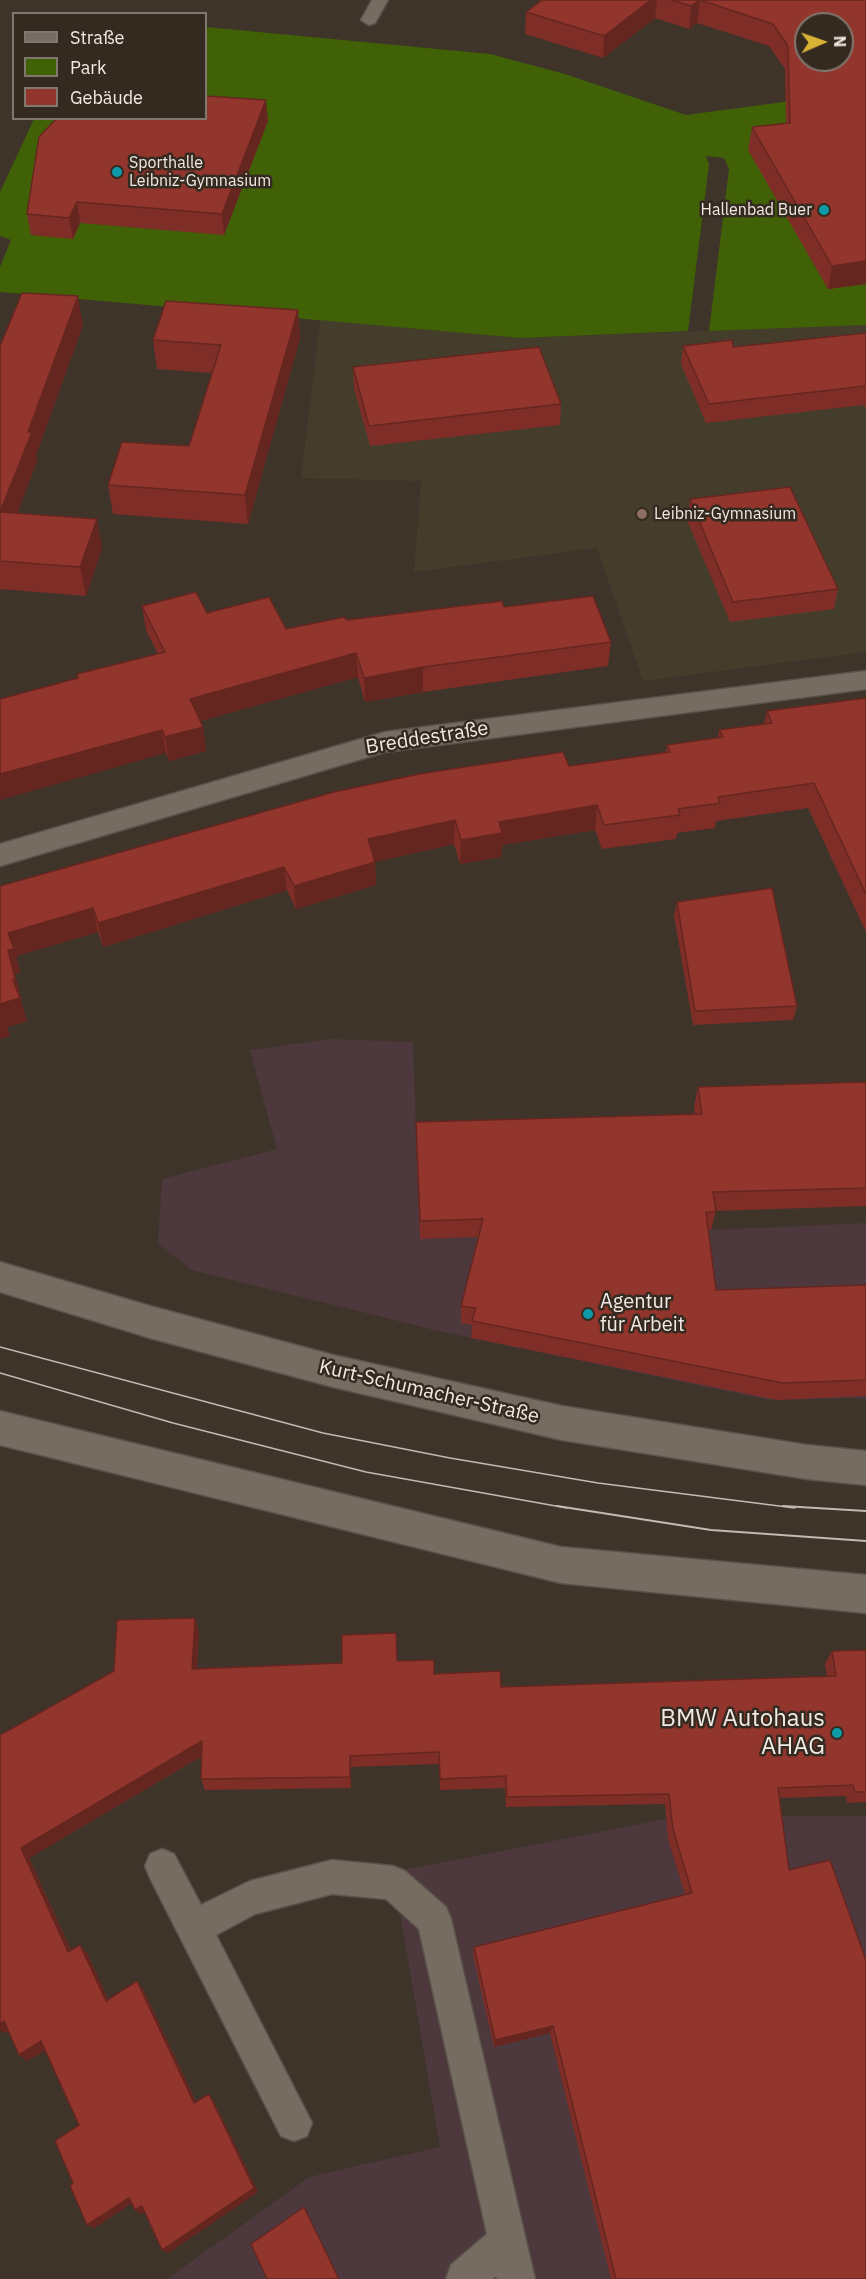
<!DOCTYPE html>
<html>
<head>
<meta charset="utf-8">
<style>
	body { margin:0 }
	#map { position:relative; width:866px; height:2279px; overflow:hidden; background:#3e342a; font-family:"IBM Plex Sans",sans-serif }
	canvas { display:block }
	.legend { position:absolute; left:12px; top:12px; width:195px; height:108px; box-sizing:border-box; background:#342a20; border:2px solid #80776e; margin:0; padding:8px 10px; list-style:none; font-size:18px; color:#f1eae4 }
	.legend li { display:flex; align-items:center; gap:12px; height:30px }
	.legend b { width:30px; border:2px solid #80776e }
	.north { position:absolute; left:794px; top:12px; width:60px; height:60px; box-sizing:border-box; background:#342a20; border:2px solid #80776e; border-radius:50%; rotate:88deg; font-size:16px; font-weight:700; line-height:24px; text-align:center; color:#f1eae4 }
	.north::after { content:''; display:block; margin:auto; width:21px; height:27px; background:#d9b334; clip-path:polygon(50% 0,100% 100%,50% 72%,0 100%) }
</style>
</head>
<body>
<div id="map">
<canvas width="866" height="2279"></canvas>
<ul class="legend">
<li><b style="height:8px;background:#776c61"></b>Straße</li>
<li><b style="height:16px;background:#406106"></b>Park</li>
<li><b style="height:16px;background:#92362d"></b>Gebäude</li>
</ul>
<div class="north">N</div>
</div>
<script>
const g = document.querySelector('canvas').getContext('2d');
g.lineJoin = 'round';
function fill(path, color) {
  g.fillStyle = color;
  g.fill(path, 'evenodd');
}
function shape(rows) {
  const path = new Path2D();
  for (const r of rows) {
    path.moveTo(r[0], r[1]);
    for (let i = 2; i < r.length; i += 2) path.lineTo(r[i], r[i + 1]);
  }
  return path;
}
function trace(path, color, width, dash) {
  g.strokeStyle = color;
  g.lineWidth = width;
  g.lineCap = dash ? 'butt' : 'round';
  g.setLineDash(dash || []);
  g.stroke(path);
}
function label(font, color, halo, rows, align = 'center') {
  g.font = font + ' "IBM Plex Sans",sans-serif';
  g.lineWidth = 5;
  g.setLineDash([]);
  g.textBaseline = 'middle';
  g.strokeStyle = halo;
  g.fillStyle = color;
  for (const [text, x, y, turn = 0] of rows) {
    g.save();
    g.translate(x, y);
    g.rotate((+turn || 0) * Math.PI / 180);
    g.textAlign = isNaN(turn) ? turn : align;
    if (halo) g.strokeText(text, 0, 0);
    g.fillText(text, 0, 0);
    g.restore();
  }
}
const commercial = shape([
	[332,1039,413,1042,420,1239,711,1230,866,1223,866,1398,769,1400,434,1330,192,1270,158,1244,162,1179,277,1149,250,1050],
	[725,1816,866,1816,866,2279,167,2279,309,2177,440,2147,393,1872,666,1819]
]);
const education = shape([
	[320,320,521,338,866,325,866,652,643,681,597,548,414,572,421,481,301,478]
]);
const green = shape([
	[206,27,490,54,565,74,686,115,866,91,866,325,709,331,729,169,724,158,706,156,709,164,688,331,521,338,0,292,0,267,11,240,0,236,0,192,34,119,206,118]
]);
const lane = shape([
	[372,0,388,0,375,23,369,25,361,20,372,0],
	[162,1849,174,1854,201,1905,250,1881,332,1860,393,1866,405,1871,446,1907,451,1919,535,2279,497,2279,496,2276,493,2279,446,2279,451,2265,487,2234,419,1929,386,1899,332,1894,255,1914,216,1935,312,2123,307,2136,294,2141,281,2136,150,1878,145,1866,150,1854,162,1849]
]);
const street = shape([
	[866,671,866,689,385,752,0,866,0,844,385,732,866,671]
]);
const secondary = shape([
	[0,1262,150,1306,333,1355,562,1406,807,1445,866,1451,866,1485,807,1479,562,1440,333,1387,150,1338,0,1292,0,1262],
	[0,1411,561,1547,866,1575,866,1613,561,1583,0,1445,0,1411]
]);
const tramFar1 = shape([
	[0,1347,323,1433,450,1458,598,1483,795,1508],
	[0,1373,173,1423,366,1472,567,1508]
]);
const tram = shape([
	[557,1506,711,1530,866,1541],
	[783,1506,866,1511]
]);
const wall = shape([
	[542,0,866,0,866,284,828,289,748,150,752,127,786,123,785,69,769,46,697,23,689,29,655,18,603,58,525,34,526,12],
	[268,121,224,235,80,223,73,239,31,235,27,214],
	[298,310,300,338,248,524,113,514,108,485,189,446,212,373,157,369,153,340],
	[83,325,36,455,37,461,17,513,102,548,86,596,0,589,0,346],
	[866,333,866,409,864,405,706,423,681,364,683,346,733,347],
	[353,367,561,404,560,425,370,446,354,388],
	[690,499,838,589,834,609,730,622,687,520],
	[142,606,207,613,286,629,347,620,504,607,611,642,608,666,423,692,365,702,358,677,200,721,203,727,206,751,169,761,166,753,78,678,77,674,158,654,146,630],
	[866,698,866,932,808,808,716,821,715,828,677,833,676,839,602,849,595,830,502,845,501,857,460,864,454,844,375,862,376,885,296,909,287,890,103,947,98,932,16,956,20,972,15,974,22,1002,21,1002,27,1021,7,1027,10,1036,0,1039,0,886,569,766,666,752,667,745,718,738,719,730,764,724,767,711],
	[677,902,797,1006,793,1020,693,1025,674,916],
	[866,1082,866,1206,716,1211,711,1230,708,1230,716,1290,866,1285,866,1396,777,1400,471,1338,472,1325,461,1323,461,1306,478,1237,420,1239,416,1141,695,1114,694,1107,698,1087],
	[199,1631,197,1668,397,1661,434,1674,501,1687,827,1676,825,1664,832,1651,866,1650,866,1802,847,1803,846,1796,780,1798,789,1870,866,2279,611,2279,550,2033,494,2047,473,1955,474,1947,685,1894,668,1839,665,1804,506,1807,505,1788,440,1790,439,1764,351,1767,351,1788,205,1790,201,1779,202,1756,29,1858,71,1950,87,1953,108,1999,143,1989,196,2102,209,2094,213,2100,258,2192,168,2253,145,2212,141,2214,135,2210,132,2203,94,2228,73,2183,79,2125,46,2050,27,2061,19,2055,8,2031,4,2033,0,1735]
]);
const shadedWall = shape([
	[651,0,657,0,655,18,603,58,604,36],
	[700,0,697,23,689,29,691,6],
	[266,100,268,121,224,235,222,214],
	[77,202,80,223,73,239,69,218],
	[866,261,866,284,828,289,832,266],
	[78,296,83,325,36,455,37,461,7,541,0,512],
	[298,310,300,338,248,524,245,495],
	[97,519,102,548,86,596,80,567],
	[356,653,358,677,193,723,190,699],
	[423,667,423,692,365,702,364,678],
	[203,727,206,751,169,761,165,737],
	[162,730,166,753,0,800,0,774],
	[597,805,595,830,502,845,501,857,460,864,461,840,499,822],
	[455,820,454,844,375,862,376,885,296,909,294,886,368,839],
	[284,867,287,890,103,947,98,923],
	[93,908,98,932,16,956,20,972,15,974,22,1002,21,1002,27,1021,7,1027,10,1036,0,1039,0,1004,8,950,8,933],
	[195,1618,199,1631,196,1681,192,1669],
	[202,1741,206,1753,29,1858,75,1960,68,1952,21,1848],
	[350,1756,351,1767,351,1788,350,1777],
	[80,1945,87,1953,112,2008,106,2001],
	[137,1981,143,1989,199,2109,194,2103],
	[4,2021,12,2028,4,2033,0,2030,0,2024],
	[553,2026,550,2033,494,2047,495,2040],
	[41,2041,49,2048,27,2061,19,2055],
	[209,2094,213,2100,258,2192,168,2253,162,2250],
	[129,2198,135,2201,94,2228,87,2225],
	[142,2206,148,2210,141,2214,135,2210]
]);
const building = shape([
	[542,0,651,0,604,36,526,12,542,0],
	[672,0,866,0,866,261,832,266,752,127,790,123,788,46,773,24,700,0,691,6,672,0],
	[806,24,842,24,842,60,806,60,806,24],
	[206,96,266,100,222,214,77,202,69,218,27,214,39,137,57,118,206,118,206,96],
	[22,293,78,296,28,432,32,432,0,512,97,519,80,567,0,561,0,346,22,293],
	[166,301,298,310,245,495,108,485,122,442,189,446,221,345,153,340,166,301],
	[866,333,866,386,709,404,683,346,732,340,733,347,866,333],
	[539,347,561,404,369,426,353,367,539,347],
	[790,487,838,589,733,602,690,499,790,487],
	[196,592,207,613,269,597,286,629,344,617,347,620,502,601,504,607,593,596,611,642,423,667,364,678,356,653,190,699,203,727,165,737,162,730,0,774,0,699,78,678,77,674,165,652,142,606,196,592],
	[866,698,866,894,814,783,718,797,720,803,678,809,680,815,604,825,597,805,499,822,502,833,461,840,455,820,368,839,375,862,294,886,284,867,98,923,93,908,8,933,14,949,8,950,15,979,13,980,20,998,0,1004,0,886,334,792,419,774,563,752,569,766,670,752,667,745,723,737,719,730,772,723,767,711,866,698],
	[772,888,797,1006,695,1011,677,902,772,888],
	[866,1082,866,1188,713,1192,716,1212,706,1212,716,1290,866,1285,866,1380,783,1383,472,1321,476,1308,461,1306,483,1219,420,1221,416,1122,702,1114,698,1087,866,1082],
	[195,1618,192,1669,342,1663,342,1635,396,1633,397,1661,434,1660,434,1674,500,1671,501,1687,836,1676,832,1651,866,1650,866,1792,855,1792,853,1785,778,1788,789,1870,830,1860,866,1960,866,2279,616,2279,553,2026,495,2040,474,1947,692,1893,673,1829,669,1794,507,1797,506,1776,440,1779,439,1752,350,1756,350,1777,201,1779,202,1741,21,1848,68,1952,80,1945,106,2001,137,1981,194,2103,209,2094,254,2188,162,2250,142,2206,135,2210,129,2198,87,2225,70,2186,73,2183,55,2141,79,2125,41,2041,19,2055,4,2021,0,2024,0,1735,114,1671,117,1620,195,1618],
	[304,2207,339,2279,267,2279,251,2244,304,2207]
]);
const markers = [
	[117,172,6,"#0f9aa8"],
	[824,210,6,"#0f9aa8"],
	[642,514,6,"#8d6e63"],
	[588,1314,6,"#0f9aa8"],
	[837,1733,6,"#0f9aa8"]
];
const farPoinames = [
	["Sporthalle",129,163],
	["Leibniz-Gymnasium",129,181],
	["Hallenbad Buer",812,210,"right"],
	["Leibniz-Gymnasium",654,514]
];
const streetNames = [
	["Breddestraße",427,738,-9],
	["Kurt-Schumacher-Straße",429,1392,13]
];
const poiNames = [
	["Agentur",600,1302],
	["für Arbeit",600,1325]
];
const nearPoinames = [
	["BMW Autohaus",825,1719],
	["AHAG",825,1747]
];
fill(commercial, '#4c383d');
fill(education, '#453d2c');
fill(green, '#406106');
trace(lane, '#5a5249', 3);
trace(street, '#5a5249', 3);
trace(secondary, '#5a5249', 3);
fill(lane, '#776c61');
fill(street, '#776c61');
fill(secondary, '#776c61');
trace(tramFar1, '#c2bab3', 1.5);
trace(tram, '#c2bab3', 2);
fill(wall, '#7e2e27');
fill(shadedWall, '#662620');
fill(building, '#92362d');
trace(building, '#662620', 1.5);
for (const [x, y, r, color] of markers) {
  const dot = new Path2D();
  dot.arc(x, y, r, 0, 2 * Math.PI);
  g.fillStyle = color;
  g.fill(dot);
  trace(dot, '#342a20', 2);
}
label('16px', '#f1eae4', '#342a20', farPoinames, 'left');
label('20px', '#f1eae4', '#342a20', streetNames);
label('20px', '#f1eae4', '#342a20', poiNames, 'left');
label('24px', '#f1eae4', '#342a20', nearPoinames, 'right');
</script>
</body>
</html>
